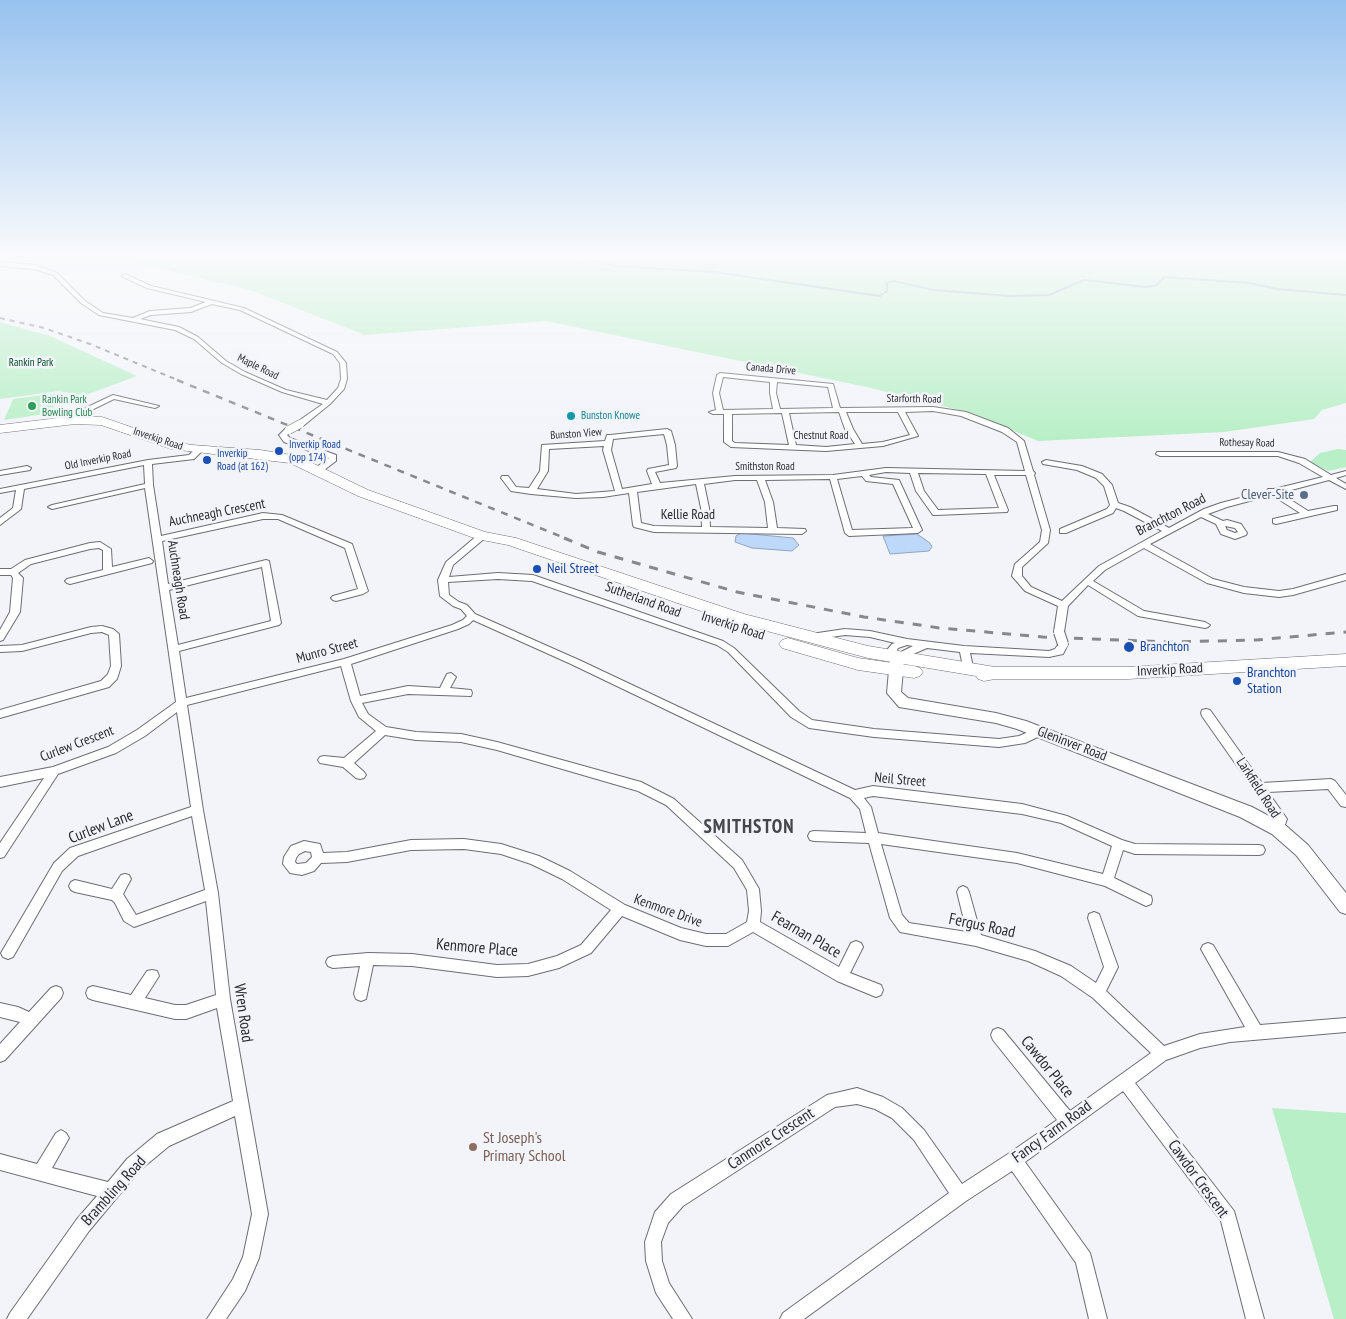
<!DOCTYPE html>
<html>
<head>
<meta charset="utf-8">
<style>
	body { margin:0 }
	canvas { display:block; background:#f2f4f9 }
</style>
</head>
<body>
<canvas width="1346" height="1319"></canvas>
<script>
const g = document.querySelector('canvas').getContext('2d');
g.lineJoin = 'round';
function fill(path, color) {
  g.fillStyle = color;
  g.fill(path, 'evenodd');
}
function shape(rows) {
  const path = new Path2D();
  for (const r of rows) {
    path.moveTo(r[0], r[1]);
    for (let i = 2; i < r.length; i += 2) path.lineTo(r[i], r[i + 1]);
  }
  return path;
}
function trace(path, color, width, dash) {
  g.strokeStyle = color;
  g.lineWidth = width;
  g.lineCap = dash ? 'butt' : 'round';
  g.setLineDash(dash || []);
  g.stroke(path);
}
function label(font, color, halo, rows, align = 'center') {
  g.font = font + ' "PT Sans Narrow",sans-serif';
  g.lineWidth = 5;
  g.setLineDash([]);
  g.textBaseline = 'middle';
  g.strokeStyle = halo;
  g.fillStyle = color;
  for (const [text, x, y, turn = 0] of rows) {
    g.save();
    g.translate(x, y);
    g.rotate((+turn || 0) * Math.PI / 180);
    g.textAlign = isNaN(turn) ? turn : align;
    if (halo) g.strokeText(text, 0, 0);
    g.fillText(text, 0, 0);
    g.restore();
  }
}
const green = shape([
	[0,256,1346,256,1346,403,1322,410,1314,419,1224,432,1038,441,971,413,867,387,546,321,365,335,250,290,124,260],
	[0,322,50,336,137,376,83,396,59,391,0,399],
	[59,393,51,413,4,420,13,399],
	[1338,449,1346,450,1346,467,1328,471,1310,462,1320,453],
	[1272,1108,1346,1113,1346,1319,1334,1319]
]);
const water = shape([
	[741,533,793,538,799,545,792,551,752,548,735,542,736,536,741,533],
	[917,534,930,543,932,547,929,551,890,554,883,536,917,534]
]);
const stream = shape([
	[575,256,615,266,714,272,880,296,887,291,887,283,894,281,934,290,1009,296,1049,295,1084,280,1146,287,1157,285,1164,277,1250,283,1277,289,1346,295],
	[84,257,86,256]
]);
const street = shape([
	[0,262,35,265,57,273,85,301,103,313,133,318,150,311,190,308,206,302,147,288,123,277,122,276,125,274,151,286,244,308,337,352,346,363,347,379,344,389,330,404,303,426,297,426,297,422,323,404,282,392,241,374,222,363,194,339,175,330,99,315,81,303,53,275,34,269,0,266,0,262],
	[212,304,240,310,333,354,340,363,341,379,338,388,327,400,286,390,245,372,226,361,198,337,179,327,140,319,151,315,191,312,212,304],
	[720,373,833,384,840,408,933,407,966,412,1008,428,1024,441,1033,471,1035,473,1034,475,1050,530,1048,543,1022,567,1022,576,1031,587,1062,601,1099,566,1162,531,1124,511,1116,508,1113,513,1066,533,1060,533,1060,529,1107,509,1110,505,1104,486,1096,478,1077,470,1043,464,1042,462,1046,460,1082,466,1102,474,1112,485,1118,503,1130,507,1169,528,1204,509,1221,503,1267,491,1268,489,1274,489,1323,477,1299,463,1278,456,1160,456,1156,454,1157,452,1278,452,1305,459,1331,475,1346,471,1346,475,1336,478,1346,484,1346,489,1329,480,1280,493,1308,511,1334,506,1337,506,1337,510,1276,524,1273,523,1273,519,1300,513,1272,495,1227,507,1208,514,1223,521,1227,520,1241,524,1247,533,1246,535,1235,539,1221,534,1216,524,1201,517,1150,544,1213,579,1244,587,1279,591,1293,589,1346,574,1346,580,1293,595,1279,597,1244,593,1207,583,1144,548,1105,570,1093,581,1144,611,1205,622,1210,625,1208,627,1205,628,1138,616,1088,585,1068,606,1064,632,1059,635,1054,632,1058,606,1025,591,1012,576,1015,564,1040,542,1042,530,1026,475,994,475,1008,510,1007,512,936,515,933,515,916,491,910,473,886,472,869,475,871,477,899,480,922,530,918,533,849,536,845,533,830,479,765,480,773,502,777,528,805,529,806,531,802,534,654,532,634,527,633,525,629,493,603,497,576,498,531,494,511,491,501,478,502,476,508,476,516,487,529,488,540,471,542,445,605,441,607,435,610,435,667,429,671,431,675,445,677,466,676,468,655,472,660,483,735,476,833,475,886,468,1025,471,1017,442,1002,432,961,416,933,411,905,412,918,436,883,446,826,451,731,447,724,442,724,414,713,414,709,412,716,410,713,393,717,375,720,373],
	[723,377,770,382,770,393,773,409,723,410,719,393,723,377],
	[777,382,828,387,833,408,780,409,776,393,777,382],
	[839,412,845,429,855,444,826,447,796,445,789,413,839,412],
	[846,412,898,412,910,435,883,442,862,444,853,429,846,412],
	[782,413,789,445,735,443,732,441,732,414,782,413],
	[664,434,667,445,669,465,648,469,647,471,652,484,622,489,611,450,613,439,664,434],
	[604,446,603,450,615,491,576,494,537,489,548,471,549,449,604,446],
	[918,473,986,474,999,508,938,510,924,491,918,473],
	[862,476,866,481,893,484,913,528,852,530,837,479,862,476],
	[735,480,757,480,765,502,768,528,710,527,709,508,704,484,735,480],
	[696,484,701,508,702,527,654,526,641,523,637,492,696,484],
	[1225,526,1235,528,1238,532,1235,533,1227,530,1225,526],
	[113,395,159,406,155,408,114,399,65,423,58,421,113,395],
	[286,428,292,428,293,430,287,435,290,438,336,455,336,461,320,473,314,473,314,469,329,458,284,442,279,435,286,428],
	[196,448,199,448,203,450,194,459,152,464,153,485,161,536,263,513,282,515,352,544,368,591,363,594,336,601,333,600,331,598,333,596,358,589,345,548,278,519,263,519,162,541,168,584,266,560,269,561,281,623,279,625,179,651,186,698,344,659,452,625,463,620,467,616,461,609,453,606,440,596,438,580,446,562,479,534,482,533,486,536,485,538,453,565,449,577,498,573,533,575,723,641,734,648,799,711,812,720,874,729,999,739,1019,736,1040,727,1044,728,1045,731,1044,734,1025,743,999,747,874,737,809,728,791,717,728,652,717,645,532,581,498,579,448,582,449,595,459,602,467,605,475,614,579,660,855,790,873,786,1022,804,1067,816,1122,840,1135,844,1259,845,1263,846,1265,850,1263,854,1259,855,1135,854,1123,850,1114,878,1151,896,1152,900,1151,904,1146,906,1105,886,1017,863,881,844,902,915,909,923,967,932,957,892,959,888,963,886,967,888,969,892,981,935,1035,951,1071,966,1096,983,1104,967,1088,918,1089,914,1094,912,1099,914,1118,967,1106,991,1164,1046,1200,1034,1245,1027,1201,949,1203,945,1208,943,1213,945,1260,1025,1346,1018,1346,1032,1230,1042,1200,1048,1166,1060,1135,1083,1234,1211,1264,1319,1246,1319,1221,1221,1123,1091,1025,1162,1090,1253,1107,1319,1089,1319,1076,1263,1012,1171,966,1201,804,1319,780,1319,783,1313,949,1193,914,1140,892,1118,875,1109,857,1104,835,1107,683,1206,668,1223,661,1242,662,1261,669,1283,692,1319,673,1319,656,1293,646,1261,645,1242,655,1212,671,1194,827,1095,857,1088,883,1097,902,1108,924,1130,962,1184,1008,1154,1057,1120,993,1040,991,1035,993,1030,998,1028,1003,1030,1070,1111,1151,1053,1093,998,1061,976,1028,961,976,946,900,932,890,918,869,843,814,841,810,840,808,836,810,832,814,831,866,833,860,809,850,798,571,664,473,620,469,624,458,629,351,664,360,696,408,686,440,688,447,674,451,673,456,677,450,688,471,690,472,693,471,696,408,694,362,703,368,714,386,727,416,732,461,734,497,742,641,782,674,799,742,860,759,889,761,911,760,922,839,967,851,943,856,941,861,943,863,947,850,973,881,985,883,990,881,995,876,997,837,981,753,932,728,946,706,946,680,940,622,916,591,953,559,968,528,976,497,977,412,966,373,965,366,999,361,1001,356,999,354,994,360,966,333,968,328,966,326,962,328,958,333,956,368,953,412,954,497,965,528,964,557,956,581,945,611,910,562,879,531,864,501,854,464,849,411,850,347,862,321,863,314,871,302,875,290,873,283,864,284,857,291,846,304,841,320,844,323,853,347,852,411,840,464,839,501,844,539,856,570,871,625,905,681,928,706,934,726,934,747,922,749,911,747,890,734,868,666,805,638,791,497,750,461,742,416,740,385,735,354,763,364,772,366,775,364,778,360,779,356,778,343,767,320,763,318,760,320,757,324,756,344,758,376,731,359,717,351,701,341,666,187,705,203,810,218,893,230,999,268,1214,259,1258,245,1291,226,1319,207,1319,233,1279,243,1257,252,1214,235,1116,169,1146,139,1171,89,1231,27,1319,7,1319,10,1313,77,1219,97,1196,0,1170,0,1154,37,1164,56,1133,61,1130,66,1133,69,1138,52,1168,108,1182,127,1159,157,1134,233,1101,217,1008,186,1019,175,1019,93,1000,88,998,86,993,88,988,93,986,131,995,147,971,152,970,157,971,159,976,145,998,175,1005,186,1005,216,995,206,901,134,927,124,921,115,903,112,900,75,892,71,890,69,886,71,882,75,880,112,889,121,875,125,874,129,875,131,879,123,894,136,915,205,890,192,816,78,856,62,871,13,957,8,959,3,957,1,953,54,863,70,848,191,807,177,712,145,736,116,753,58,774,4,857,0,858,0,843,44,778,0,787,0,777,53,767,108,747,137,730,176,702,145,488,52,509,48,507,52,505,145,484,144,465,24,489,21,509,0,525,0,518,13,508,16,490,0,493,0,489,148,460,189,455,196,448],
	[262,567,271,621,178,645,169,590,262,567],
	[873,796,1022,814,1061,823,1112,846,1103,874,1017,853,878,833,871,807,864,798,873,796],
	[305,851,311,852,312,857,306,863,297,864,295,862,296,858,299,854,305,851],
	[27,466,31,468,30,470,0,475,0,471,27,466],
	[100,542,111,549,112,567,149,558,153,561,152,563,70,584,67,583,65,581,67,579,103,570,103,550,99,548,90,549,31,564,18,573,23,578,20,612,3,640,0,641,0,630,10,612,13,578,11,575,0,575,0,569,11,569,25,560,90,543,100,542],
	[102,626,113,629,119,634,121,666,117,679,109,687,0,718,0,710,101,681,108,674,111,666,109,635,102,632,91,633,22,651,0,652,0,646,22,645,91,627,102,626],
	[845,629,870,631,907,639,964,646,1049,651,1055,649,1060,642,1066,642,1068,644,1063,654,1049,657,970,653,973,667,968,671,963,667,960,652,927,648,897,661,893,660,887,650,892,644,895,643,870,637,845,635,811,640,806,637,811,634,845,629],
	[907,645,913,646,899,653,897,650,898,648,907,645],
	[1206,709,1210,710,1262,783,1331,779,1335,781,1346,795,1346,807,1341,806,1328,789,1268,792,1287,819,1282,833,1278,834,1274,833,1272,829,1275,820,1202,716,1201,713,1202,710,1206,709],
	[56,986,61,988,63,993,61,998,5,1060,0,1062,0,1044,20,1022,0,1017,0,1003,18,1007,29,1012,51,988,56,986]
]);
const secondary = shape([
	[897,654,904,659,901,692,908,698,996,713,1026,721,1252,807,1284,824,1308,845,1346,893,1346,914,1340,912,1296,855,1272,834,1240,817,1017,729,996,723,899,707,887,693,890,659,897,654]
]);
const highway = shape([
	[75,416,102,417,174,442,192,445,260,450,298,456,368,490,485,532,516,538,744,614,868,646,995,667,1128,667,1346,654,1346,666,1128,679,995,679,984,681,978,679,976,676,868,658,733,622,508,545,477,539,358,496,290,463,171,449,101,425,75,424,0,433,0,425,75,416],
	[788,638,858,658,914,666,920,668,923,672,920,676,914,678,858,670,782,648,779,644,782,640,788,638]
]);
const railFar2 = shape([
	[0,318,44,328,90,344,180,381]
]);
const railFar1 = shape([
	[177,380,567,539]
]);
const rail = shape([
	[564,538,598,552,737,592,864,617,940,628,1043,637,1169,642,1256,640,1346,632]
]);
const streetBridgeFar1 = shape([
	[289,430,300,424]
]);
const streetBridge = shape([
	[1059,632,1063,644]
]);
const markers = [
	[32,406,5,"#2e9e5b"],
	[571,416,5,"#0f9aa8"],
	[279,451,5,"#1a4fb4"],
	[207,460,5,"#1a4fb4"],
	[1304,495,5,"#5c6f8a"],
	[537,569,5,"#1a4fb4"],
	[1129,647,6,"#1a4fb4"],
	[1237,681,5,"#1a4fb4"],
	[473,1147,5,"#8d6e63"]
];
const farParknames = [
	["Rankin Park",31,363]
];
const farStreetnames = [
	["Maple Road",258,367,26],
	["Canada Drive",771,369,5],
	["Starforth Road",914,399,1],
	["Bunston View",576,434,-4],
	["Chestnut Road",821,436],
	["Inverkip Road",158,439,18],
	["Rothesay Road",1247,443,1],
	["Old Inverkip Road",98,460,-11],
	["Smithston Road",765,467]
];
const farLeisurenames = [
	["Rankin Park",42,400],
	["Bowling Club",42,413]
];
const farCulturenames = [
	["Bunston Knowe",581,416]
];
const farTransitnames = [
	["Inverkip Road",289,445],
	["(opp 174)",289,458],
	["Inverkip",217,454],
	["Road (at 162)",217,467]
];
const serviceNames = [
	["Clever-Site",1294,495]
];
const streetNames = [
	["Auchneagh Crescent",217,513,-11],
	["Kellie Road",688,515],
	["Branchton Road",1171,515,-27],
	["Auchneagh Road",178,580,81],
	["Sutherland Road",643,600,20],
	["Inverkip Road",733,626,18],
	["Munro Street",327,651,-15],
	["Inverkip Road",1170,670,-3],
	["Curlew Crescent",77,744,-21],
	["Gleninver Road",1072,744,21],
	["Neil Street",900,780,5],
	["Larkfield Road",1258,788,57],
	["Kenmore Drive",668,911,20]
];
const transitNames = [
	["Neil Street",547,569],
	["Branchton",1140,647],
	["Branchton",1247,673],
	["Station",1247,689]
];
const nearStreetnames = [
	["Curlew Lane",101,827,-21],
	["Fergus Road",982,926,12],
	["Fearnan Place",806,935,30],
	["Kenmore Place",477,948,5],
	["Wren Road",243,1013,82],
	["Cawdor Place",1047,1067,51],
	["Fancy Farm Road",1052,1132,-36],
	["Canmore Crescent",771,1139,-33],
	["Cawdor Crescent",1198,1179,54],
	["Brambling Road",114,1191,-48]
];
const nearEducationnames = [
	["St Joseph's",483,1138],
	["Primary School",483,1156]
];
const districtNames = [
	["SMITHSTON",749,828]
];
fill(green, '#b8efc6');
fill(water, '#bed8fa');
trace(water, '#92a4bd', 1);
trace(stream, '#92a4bd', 2);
trace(street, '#6d6e73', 2);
trace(secondary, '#6d6e73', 2);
trace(highway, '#6d6e73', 1);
fill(street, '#fff');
fill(secondary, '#fff');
fill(highway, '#fff');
trace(railFar2, '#86888b', 2, [5, 5]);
trace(railFar1, '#86888b', 2.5, [7, 7]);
trace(rail, '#86888b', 3, [9, 9]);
trace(streetBridgeFar1, '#6d6e73', 9, []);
trace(streetBridge, '#6d6e73', 12, []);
trace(streetBridgeFar1, '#fff', 8);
trace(streetBridge, '#fff', 10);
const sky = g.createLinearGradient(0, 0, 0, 441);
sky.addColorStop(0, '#97c2ef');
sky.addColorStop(0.58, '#f9fafc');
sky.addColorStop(1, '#f9fafc00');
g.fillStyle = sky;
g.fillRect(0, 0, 1346, 441);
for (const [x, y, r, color] of markers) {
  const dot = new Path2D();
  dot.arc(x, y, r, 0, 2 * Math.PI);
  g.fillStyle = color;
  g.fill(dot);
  trace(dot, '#f2f4f9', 2);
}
label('11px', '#004e25', '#f2f4f9', farParknames);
label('11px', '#2b2c2e', '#f2f4f9', farStreetnames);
label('11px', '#27864d', '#f2f4f9', farLeisurenames, 'left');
label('11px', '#0d838f', '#f2f4f9', farCulturenames, 'left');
label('11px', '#164399', '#f2f4f9', farTransitnames, 'left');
label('14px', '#4e5e75', '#f2f4f9', serviceNames, 'right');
label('14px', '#2b2c2e', '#f2f4f9', streetNames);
label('14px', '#164399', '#f2f4f9', transitNames, 'left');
label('16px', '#2b2c2e', '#f2f4f9', nearStreetnames);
label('16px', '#785e54', '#f2f4f9', nearEducationnames, 'left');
g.letterSpacing = '1px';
label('bold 19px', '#46474b', '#f2f4f9', districtNames);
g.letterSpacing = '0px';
</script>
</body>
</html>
